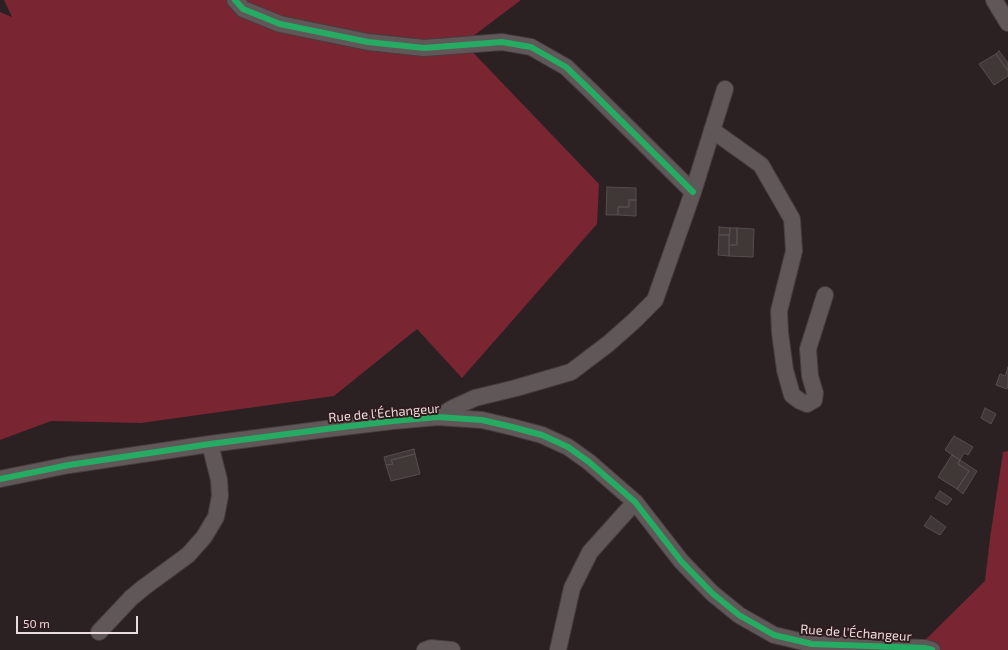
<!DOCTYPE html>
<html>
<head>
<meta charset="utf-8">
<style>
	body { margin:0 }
	#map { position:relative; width:1008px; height:650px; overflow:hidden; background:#2b2122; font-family:"Exo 2",sans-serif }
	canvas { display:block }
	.scale { position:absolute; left:16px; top:616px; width:122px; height:18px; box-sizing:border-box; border:2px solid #eadcdc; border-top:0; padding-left:5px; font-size:12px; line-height:14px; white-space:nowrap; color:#eadcdc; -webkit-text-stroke:3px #301c1e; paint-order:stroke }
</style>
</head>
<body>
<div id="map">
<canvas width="1008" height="650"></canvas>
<div class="scale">50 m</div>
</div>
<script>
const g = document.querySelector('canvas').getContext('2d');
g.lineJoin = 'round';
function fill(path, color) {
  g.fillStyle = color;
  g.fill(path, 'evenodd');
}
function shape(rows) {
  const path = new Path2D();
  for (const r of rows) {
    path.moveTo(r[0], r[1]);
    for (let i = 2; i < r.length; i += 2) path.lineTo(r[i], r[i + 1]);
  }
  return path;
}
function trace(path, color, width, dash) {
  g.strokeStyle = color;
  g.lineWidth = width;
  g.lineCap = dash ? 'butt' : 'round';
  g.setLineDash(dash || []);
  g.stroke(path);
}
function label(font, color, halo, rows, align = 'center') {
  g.font = font + ' "Exo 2",sans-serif';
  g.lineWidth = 4;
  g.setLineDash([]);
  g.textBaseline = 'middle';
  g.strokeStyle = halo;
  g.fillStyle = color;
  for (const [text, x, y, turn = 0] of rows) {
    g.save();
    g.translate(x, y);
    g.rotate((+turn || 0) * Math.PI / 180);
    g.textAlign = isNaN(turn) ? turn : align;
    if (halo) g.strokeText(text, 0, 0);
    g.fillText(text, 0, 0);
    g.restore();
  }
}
const forest = shape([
	[4,0,521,0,464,43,599,184,597,224,462,378,417,329,334,396,141,423,51,421,0,440,0,12,12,17],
	[1008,451,1008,650,915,650,985,581,990,538,1003,452]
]);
const building = shape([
	[999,51,1008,63,1008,71,996,54,999,51],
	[996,54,1008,71,1008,76,994,85,979,64,996,54],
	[607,187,636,188,636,200,629,200,629,207,618,207,618,215,606,215,607,187],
	[629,200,636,200,636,216,618,215,618,207,629,207,629,200],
	[719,227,730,228,729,235,719,235,719,227],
	[730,228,737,228,737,245,729,245,730,228],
	[737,228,754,229,753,257,729,256,729,245,737,245,737,228],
	[719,235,729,235,729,256,718,255,719,235],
	[1008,367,1008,385,1007,389,996,385,1000,374,1005,376,1008,367],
	[985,408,996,414,991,424,981,418,985,408],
	[954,436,973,447,968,455,964,453,960,460,945,450,954,436],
	[414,449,415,454,391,460,393,464,386,465,384,457,414,449],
	[415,454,420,474,391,481,386,465,393,464,391,460,415,454],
	[952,455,960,460,958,464,969,471,957,489,938,477,952,455],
	[960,460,977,471,963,494,957,489,969,471,958,464,960,460],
	[940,491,952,499,947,505,935,498,940,491],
	[931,516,946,527,940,535,924,526,931,516]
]);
const minor = shape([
	[235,0,243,9,280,24,368,42,424,48,502,42,531,47,566,67,591,91,693,192],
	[994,0,1008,23],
	[712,130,761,165,792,219,794,251,779,311,780,333,785,370,792,395,800,401,807,404,814,400,815,393,810,376,808,349,825,295],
	[438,417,453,408,475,398,516,388,571,372,608,344,634,321,655,300,693,192,725,89],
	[0,479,69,465,210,444,326,429,393,421,438,417,482,420,512,427,542,435,568,447,589,462,635,502,681,561,712,593,739,615,774,635,812,644,925,648,932,650],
	[99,632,131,598,143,588,188,555,204,537,216,517,220,496,219,480,210,444],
	[425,650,431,648,452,650],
	[558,650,572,588,590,552,635,502]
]);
const cycleway = shape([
	[235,0,243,9,280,24,368,42,424,48,502,42,531,47,566,67,591,91,693,192],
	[0,479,69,465,210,444,326,429,393,421,438,417,482,420,512,427,542,435,568,447,589,462,635,502,681,561,712,593,739,615,774,635,812,644,925,648,932,650]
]);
const streetNames = [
	["Rue de l'Échangeur",384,413,-5],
	["Rue de l'Échangeur",856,633,4]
];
fill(forest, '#792532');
fill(building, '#403737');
trace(building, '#564e4e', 1);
trace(minor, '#463d3e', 18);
trace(minor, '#605758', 16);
trace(cycleway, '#26ab63', 6);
label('13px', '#eadcdc', '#301c1e', streetNames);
</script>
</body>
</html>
